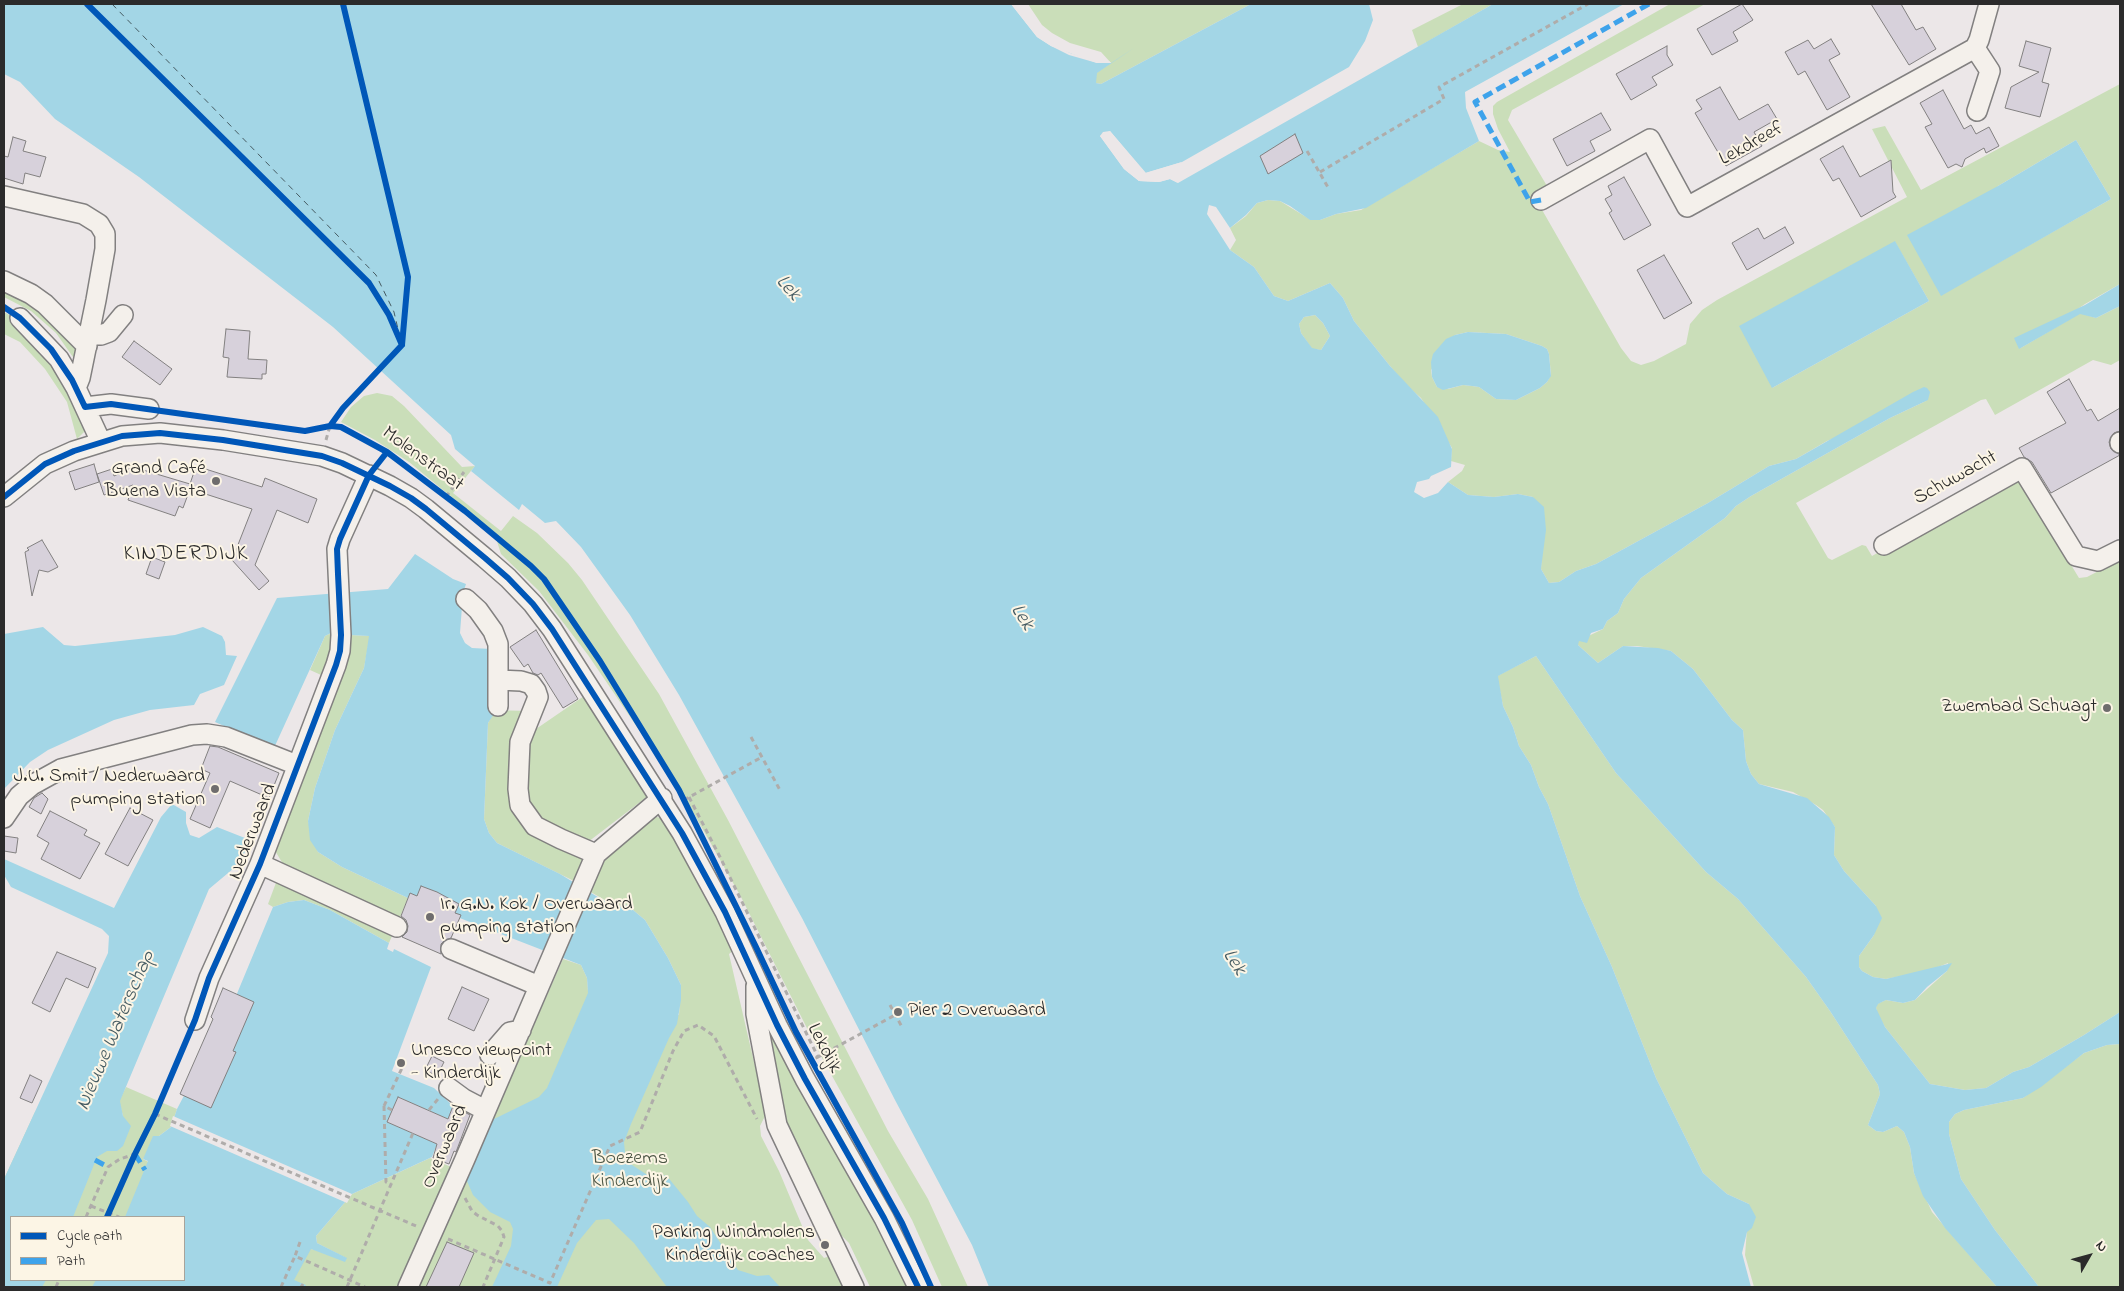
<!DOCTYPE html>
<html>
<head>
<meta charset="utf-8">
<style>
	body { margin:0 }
	#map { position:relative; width:2124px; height:1291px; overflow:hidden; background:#ece7e8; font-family:"Indie Flower",sans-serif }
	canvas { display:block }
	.frame { position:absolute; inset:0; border:5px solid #2b2b2b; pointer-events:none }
	.legend { position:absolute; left:10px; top:1216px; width:175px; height:65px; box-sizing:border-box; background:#fcf5e5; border:1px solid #a8a49b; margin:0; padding:6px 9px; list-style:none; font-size:15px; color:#2b2b2b }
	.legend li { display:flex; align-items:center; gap:10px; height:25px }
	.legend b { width:25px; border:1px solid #a8a49b }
	.north { position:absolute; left:2064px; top:1231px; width:50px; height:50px; -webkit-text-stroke:4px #fcf5e5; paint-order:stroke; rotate:52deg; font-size:14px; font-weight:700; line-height:20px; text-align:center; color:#2b2b2b }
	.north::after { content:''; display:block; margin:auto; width:18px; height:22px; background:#2b2b2b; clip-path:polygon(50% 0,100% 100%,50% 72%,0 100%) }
</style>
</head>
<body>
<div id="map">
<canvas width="2124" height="1291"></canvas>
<div class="frame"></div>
<ul class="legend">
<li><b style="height:6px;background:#0057b8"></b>Cycle path</li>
<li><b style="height:6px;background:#3ea3eb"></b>Path</li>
</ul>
<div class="north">N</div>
</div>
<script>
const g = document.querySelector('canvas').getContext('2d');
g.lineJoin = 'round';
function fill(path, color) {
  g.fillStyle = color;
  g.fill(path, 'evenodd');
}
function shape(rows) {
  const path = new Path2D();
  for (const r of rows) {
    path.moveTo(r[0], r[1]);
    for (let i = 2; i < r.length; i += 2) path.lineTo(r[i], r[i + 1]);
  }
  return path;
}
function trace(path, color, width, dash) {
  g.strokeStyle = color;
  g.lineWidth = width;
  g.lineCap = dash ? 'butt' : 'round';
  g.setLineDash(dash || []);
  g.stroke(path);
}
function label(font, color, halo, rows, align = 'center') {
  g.font = font + ' "Indie Flower",sans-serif';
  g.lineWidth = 4;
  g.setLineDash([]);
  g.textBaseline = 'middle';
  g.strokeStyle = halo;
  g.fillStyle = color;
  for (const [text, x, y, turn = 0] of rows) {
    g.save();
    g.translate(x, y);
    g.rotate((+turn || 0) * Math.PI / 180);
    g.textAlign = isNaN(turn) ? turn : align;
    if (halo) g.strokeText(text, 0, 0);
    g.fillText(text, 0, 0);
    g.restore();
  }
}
const green = shape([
	[1028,4,1251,4,1101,84,1096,83,1096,73,1111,63,1101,52,1070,43,1052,33,1042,25],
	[1463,4,1493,4,1418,47,1412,30],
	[1670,4,1705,4,1512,110,1508,120,1550,191,1537,201,1621,348,1631,361,1641,365,1654,361,1686,344,1690,324,1702,310,1717,300,1907,197,1872,129,1885,126,1921,190,2120,84,2120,284,2085,304,2019,349,2080,313,2096,318,2120,306,2120,360,2111,365,2093,360,1995,415,1986,399,1981,400,1796,503,1828,558,1832,560,1862,545,1866,546,1872,556,2016,474,2079,578,2087,577,2120,560,2120,1012,2084,1035,2029,1067,2013,1072,1986,1088,1965,1090,1930,1084,1885,1027,1878,1015,1876,1008,1877,1004,1886,1000,1903,1003,1915,1000,1947,971,1948,963,1931,970,1886,979,1873,977,1862,971,1859,967,1859,956,1874,935,1876,906,1844,871,1834,855,1835,827,1823,810,1816,805,1793,792,1759,784,1751,774,1746,761,1743,730,1732,720,1693,669,1671,651,1637,646,1623,646,1598,663,1578,645,1578,641,1603,629,1607,621,1618,613,1624,599,1641,578,1725,518,1736,506,1751,496,1890,418,1928,400,1827,441,1796,459,1769,466,1708,503,1596,564,1576,571,1559,582,1549,583,1541,569,1542,551,1533,497,1518,494,1494,497,1468,495,1448,482,1462,471,1465,465,1451,461,1452,448,1421,398,1406,385,1390,366,1354,321,1343,298,1330,283,1288,301,1274,296,1254,267,1230,250,1236,240,1230,228,1246,216,1257,203,1268,200,1280,201,1311,220,1320,220,1336,214,1361,210,1479,141,1498,150,1510,152,1498,129,1493,114,1493,106,1497,102],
	[2076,140,2111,199,1941,295,1998,186],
	[1895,242,1929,301,1772,388],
	[1468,332,1506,334,1542,346,1547,349,1549,354,1551,375,1547,382,1540,388,1516,400,1496,399,1479,387,1472,386,1463,385,1448,389,1437,387,1432,377,1431,370,1455,335],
	[4,279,49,303,83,355,80,367,56,333,31,311,4,297],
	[4,312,29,325,50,356,86,430,77,439,67,402,45,369,20,342,4,334],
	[1315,315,1323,323,1330,336,1321,350,1312,349,1301,333,1299,324,1304,317],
	[377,393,392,396,404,406,462,467,475,466,453,493,501,531,513,516,537,533,568,563,582,580,659,694,728,820,888,1131,928,1199,968,1287,942,1287,912,1220,821,1056,741,897,684,796,588,655,539,591,501,554,494,532,409,462,375,440,341,422,351,407,364,396],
	[349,632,350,635,370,636,364,668,335,730,315,788,308,821,318,852,342,867,408,898,389,943,330,910,304,900,288,902,273,907,268,904,283,864,274,849,330,679,310,670,325,636,331,633],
	[1536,656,1616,773,1706,872,1738,899,1806,977,1830,1011,1878,1085,1880,1094,1868,1125,1876,1131,1883,1132,1897,1126,1904,1132,1910,1147,1914,1173,1932,1212,1997,1287,1754,1287,1745,1255,1749,1204,1727,1194,1703,1173,1656,1078,1612,967,1580,896,1548,804,1539,787,1531,765,1519,746,1513,727,1503,706,1497,676],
	[587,694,648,796,588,842,580,858,582,859,580,871,576,882,497,843,489,833,484,819,488,723,495,711,490,710,529,711,536,729],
	[652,816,661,818,667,824,735,949,729,954,766,1114,760,1126,761,1136,779,1171,808,1240,824,1258,830,1256,846,1287,4,1287,4,1179,35,1112,123,1116,119,1101,126,1087,177,1109,171,1127,159,1136,143,1159,311,1249,346,1258,317,1243,316,1236,352,1194,430,1158,456,1169,471,1164,492,1120,563,959,581,965,587,978,588,991,679,1015,681,985,668,958,645,920,627,905,617,907,589,891,608,854],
	[11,1217,184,1217,184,1280,11,1280],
	[764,1016,866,1200,908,1287,870,1287,849,1243,839,1233,835,1234,787,1136],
	[2120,1044,2120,1287,2039,1287,1995,1230,1961,1179,1949,1134,1949,1122,1955,1114,1964,1110,2023,1098,2084,1053,2107,1045]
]);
const water = shape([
	[4,4,1011,4,1037,37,1051,46,1097,63,1111,63,1134,48,1097,73,1096,83,1101,84,1251,4,1369,4,1373,20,1365,41,1349,67,1182,162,1146,173,1110,131,1100,136,1124,169,1139,181,1159,182,1170,179,1178,183,1493,4,1624,4,1465,92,1466,108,1479,141,1366,208,1336,214,1320,220,1310,220,1290,206,1280,201,1268,200,1257,203,1246,215,1230,228,1216,207,1209,205,1207,214,1230,250,1254,267,1274,296,1288,301,1330,283,1343,298,1354,321,1390,366,1438,417,1452,449,1451,467,1431,476,1429,479,1417,482,1414,492,1424,498,1438,493,1448,482,1468,495,1494,497,1518,494,1533,497,1544,507,1546,530,1541,569,1549,583,1559,582,1576,571,1596,564,1708,503,1769,466,1796,459,1913,392,1924,387,1927,388,1930,392,1928,400,1890,418,1751,496,1736,506,1725,518,1641,578,1624,599,1618,613,1607,621,1603,629,1591,633,1587,643,1579,641,1578,645,1598,663,1623,646,1658,648,1671,651,1693,669,1732,720,1743,730,1746,761,1751,774,1759,784,1807,798,1829,817,1835,827,1834,855,1844,871,1876,906,1882,918,1874,935,1859,956,1859,967,1862,971,1873,977,1886,979,1952,963,1947,971,1927,987,1915,1000,1903,1003,1886,1000,1878,1004,1876,1008,1885,1027,1930,1084,1965,1090,1986,1088,2013,1072,2029,1067,2084,1035,2120,1012,2120,1044,2107,1045,2084,1053,2041,1087,2023,1098,1964,1110,1955,1114,1949,1122,1949,1134,1961,1179,1995,1230,2039,1287,1997,1287,1945,1228,1923,1196,1914,1173,1910,1147,1904,1132,1897,1126,1883,1132,1876,1131,1868,1125,1880,1094,1878,1085,1830,1011,1806,977,1738,899,1706,872,1616,773,1536,656,1498,676,1503,706,1513,727,1519,746,1531,765,1539,787,1548,804,1580,896,1612,967,1656,1078,1703,1173,1727,1194,1749,1204,1756,1217,1752,1228,1747,1232,1742,1253,1751,1287,989,1287,972,1245,895,1100,802,918,679,695,630,615,581,547,556,521,545,523,522,504,519,510,471,471,475,466,455,449,451,435,333,327,139,177,55,119,20,82,4,74],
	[1315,315,1323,323,1330,336,1321,350,1312,348,1301,333,1299,324,1304,317],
	[2076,140,2111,199,1941,296,1907,235,1998,186],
	[1895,241,1929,301,1772,388,1739,326],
	[2120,284,2120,306,2096,318,2080,314,2019,349,2014,338,2085,305],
	[1468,332,1506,334,1542,346,1547,349,1549,354,1551,376,1547,382,1540,388,1516,400,1496,399,1479,387,1472,386,1463,385,1443,390,1437,387,1432,377,1431,362,1433,354,1446,339,1455,335],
	[415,554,453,579,466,584,463,593,460,633,465,643,472,648,491,649,496,711,488,723,484,819,489,833,497,843,560,874,606,902,617,907,627,905,645,920,668,958,681,985,681,1000,677,1024,669,1038,631,1124,624,1142,625,1153,632,1165,652,1178,666,1175,688,1202,697,1216,710,1227,738,1270,757,1276,769,1275,780,1287,667,1287,634,1243,609,1219,596,1220,577,1243,557,1287,492,1287,511,1246,513,1229,510,1222,490,1212,473,1195,464,1174,492,1120,539,1097,547,1088,588,993,587,978,581,965,408,898,342,867,318,852,310,840,308,821,315,788,335,730,364,668,369,636,350,635,349,632,331,633,325,636,274,748,215,722,277,598,388,589],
	[43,627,64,645,75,646,175,635,203,627,222,636,225,642,226,655,237,656,224,685,200,694,194,705,150,710,114,720,48,750,30,762,4,789,4,634],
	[172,804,186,812,186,823,190,835,199,838,217,827,250,840,240,863,209,889,120,1101,123,1116,131,1126,123,1146,117,1151,107,1151,97,1157,73,1217,11,1217,11,1280,46,1280,42,1287,4,1287,4,1179,108,953,109,936,102,929,11,887,4,875,4,859,114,908,161,817],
	[304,900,330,910,389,943,387,949,393,952,394,949,431,967,392,1071,434,1088,453,1106,448,1119,398,1097,387,1122,437,1144,432,1157,352,1194,316,1236,317,1243,347,1258,345,1262,311,1249,294,1280,306,1285,305,1287,92,1287,96,1280,184,1280,184,1217,125,1217,148,1161,143,1159,153,1136,159,1136,171,1127,177,1109,236,996,273,907,288,902]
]);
const pier = shape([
	[1011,4,1014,4,1038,35,1052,44,1070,53,1097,61,1109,61,1111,63,1097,63,1069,55,1051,46,1037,37],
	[1110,131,1145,173,1182,162,1173,168,1145,175,1109,133,1103,136,1126,167,1140,178,1159,179,1171,176,1176,179,1178,183,1170,179,1159,182,1139,181,1124,169,1100,136,1103,132],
	[173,1116,352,1194,347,1203,170,1126]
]);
const ferry = shape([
	[87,4,369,283,389,315,402,345],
	[112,4,376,275,394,312,401,342],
	[343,4,408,277,402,344]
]);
const building = shape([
	[1742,4,1753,20,1733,32,1738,41,1712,55,1697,29,1742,4],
	[1871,4,1901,4,1916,30,1923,27,1936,49,1909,65,1871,4],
	[1831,39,1840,54,1829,60,1850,97,1827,110,1805,71,1798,75,1785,52,1808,40,1814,49,1831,39],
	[2026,41,2051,48,2042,82,2049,84,2040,117,2005,108,2011,87,2039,72,2019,66,2026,41],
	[1667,46,1667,55,1673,65,1652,77,1657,85,1631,100,1616,74,1667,46],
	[1720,87,1739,120,1768,104,1777,119,1754,132,1762,146,1726,166,1695,113,1702,109,1696,100,1720,87],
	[1943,90,1964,129,1971,125,1976,134,1989,127,1999,146,1986,153,1984,148,1965,159,1962,167,1956,164,1948,168,1925,127,1932,124,1920,103,1943,90],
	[1601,113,1611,130,1590,141,1595,151,1567,166,1553,139,1601,113],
	[1295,134,1303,153,1268,174,1260,156,1295,134],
	[13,137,26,141,23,151,46,157,40,177,25,173,23,184,4,178,4,156,8,157,13,137],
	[1843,146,1860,177,1891,160,1893,192,1896,197,1861,217,1839,178,1833,181,1820,159,1843,146],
	[1624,177,1651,225,1624,240,1609,213,1612,211,1605,199,1612,195,1608,186,1624,177],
	[1785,227,1794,243,1747,270,1732,243,1758,228,1764,239,1785,227],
	[1664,255,1692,303,1664,319,1637,270,1664,255],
	[226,329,250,331,248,359,267,360,266,374,262,374,262,379,227,377,229,358,223,357,226,329],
	[134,341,172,369,160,385,122,357,134,341],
	[2069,379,2087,411,2091,409,2098,421,2120,408,2120,431,2114,433,2109,442,2111,449,2120,455,2051,493,2032,462,2024,457,2019,448,2066,423,2047,392,2069,379],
	[94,464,99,482,75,490,69,472,94,464],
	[196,466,262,487,265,478,317,499,308,523,277,510,255,565,269,581,259,590,232,560,252,509,190,489,183,508,179,506,175,516,128,500,133,485,104,495,97,474,112,469,114,476,133,467,190,484,196,466],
	[42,540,58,567,48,572,39,570,32,596,25,552,29,550,27,548,42,540],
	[152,557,165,562,159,579,146,574,152,557],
	[536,630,578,699,563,708,541,673,538,675,533,673,528,664,524,667,510,647,536,630],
	[210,746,218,747,279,773,269,798,230,781,210,828,190,819,210,773,201,769,210,746],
	[42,793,48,799,41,814,29,807,34,798,42,793],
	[130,808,153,820,128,866,105,854,130,808],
	[50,811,87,830,84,835,100,843,80,879,41,859,49,843,37,836,50,811],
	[4,836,18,838,16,853,4,851,4,836],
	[421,886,437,892,459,904,455,913,461,915,451,938,445,940,441,944,441,954,402,937,407,932,408,926,406,920,401,916,410,893,417,896,421,886],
	[57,952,96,968,88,988,66,978,50,1012,32,1003,57,952],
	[462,987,489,999,474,1031,448,1019,462,987],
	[223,988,254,1002,233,1051,236,1052,211,1108,180,1094,213,1019,211,1017,223,988],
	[432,1056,444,1062,437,1076,425,1070,432,1056],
	[30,1075,42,1081,32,1103,20,1098,30,1075],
	[398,1097,448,1119,453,1106,470,1115,456,1152,454,1151,449,1164,433,1158,437,1144,387,1122,398,1097],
	[447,1242,474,1253,459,1287,426,1287,447,1242]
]);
const path = shape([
	[1307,151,1329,189],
	[1320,172,1444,99,1439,87,1588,4],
	[326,440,330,426],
	[446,497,464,472],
	[751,737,781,792],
	[689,797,720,857,818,1057,813,1059],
	[684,800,762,757],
	[890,1005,902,1027],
	[818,1057,895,1015],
	[384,1106,386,1182,391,1184],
	[392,1110,384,1106,403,1066],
	[429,1110,438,1099],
	[155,1114,416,1226],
	[465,1198,472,1211,477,1215,498,1226,502,1231,504,1237,483,1287],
	[91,1206,119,1217],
	[86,1217,108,1167,120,1159,135,1154],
	[448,1239,550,1283,610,1146,640,1132,673,1051,684,1031,698,1025,714,1036,757,1119],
	[300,1242,295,1256,365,1287],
	[56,1287,59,1280],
	[281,1287,295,1256],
	[301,1287,303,1284],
	[347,1287,413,1133]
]);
const minor = shape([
	[1975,48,1990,71,1977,111],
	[4,196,83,214,99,224,105,234,105,249,96,300,80,378,76,388],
	[1541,200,1650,139,1687,207,1975,48,1979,40,1989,4],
	[4,281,31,294,45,304,87,346],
	[20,318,59,359,76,388,101,442],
	[89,335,101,335,109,332,123,315],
	[85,407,111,404,149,409],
	[2120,442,2120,443],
	[4,497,45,464,74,451,122,436,160,433,223,440,322,456,342,463,390,486,411,498,426,509,485,558,508,578,533,604,552,629,682,833,725,912,777,1025,805,1079,884,1218,918,1287],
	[1884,545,2022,468,2076,556,2098,561,2120,550],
	[466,599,478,610,493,631,498,644,498,706],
	[498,680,521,681,531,684,536,691,538,697,520,742,518,789,520,805,535,826,561,839,596,854],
	[4,818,19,796,32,785,61,769,192,735,207,734,226,737,297,765],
	[260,864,397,927],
	[451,949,539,986],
	[756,986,756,1014,777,1125,854,1287],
	[195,1020,209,978,260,864,336,665,340,651,341,635,337,549,340,539,369,475],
	[490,1055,510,1032,521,1030],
	[449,1088,464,1099,485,1110],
	[408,1287,465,1159,596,854,662,798]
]);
const quiet = shape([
	[1541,200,1530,202,1475,102,1649,4],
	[135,1154,145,1170],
	[95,1160,108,1167]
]);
const cycleway = shape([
	[87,4,369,283,389,315,402,345],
	[4,307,20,318,51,349,72,380,85,407,111,404,305,431,330,426,341,427,387,452,465,511,531,566,544,579,600,661,679,790,756,947,796,1032,902,1223,931,1287],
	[330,426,343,408,402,345,408,277,343,4],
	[4,497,45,464,74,451,122,436,160,433,223,440,322,456,342,463,390,486,411,498,426,509,485,558,508,578,533,604,552,629,682,833,725,912,777,1025,805,1079,884,1218,918,1287],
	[107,1217,135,1154,155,1114,195,1020,209,978,260,864,336,665,340,651,341,635,338,574,337,549,340,539,369,475,387,452]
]);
const markers = [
	[216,481,5,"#6f6d6d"],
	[2107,708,5,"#6f6d6d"],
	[215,789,5,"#6f6d6d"],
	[430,917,5,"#6f6d6d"],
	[898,1012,5,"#6f6d6d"],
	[401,1063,5,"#6f6d6d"],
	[825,1245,5,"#6f6d6d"]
];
const streetNames = [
	["Lekdreef",1752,145,-29],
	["Molenstraat",422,460,36],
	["Schuwacht",1956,479,-29],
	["Nederwaard",254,832,-69],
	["Lekdijk",823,1049,62],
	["Overwaard",446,1147,-67]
];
const poiNames = [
	["Grand Café",206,470],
	["Buena Vista",206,493],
	["Zwembad Schuagt",2097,708],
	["J.U. Smit / Nederwaard",205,778],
	["pumping station",205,801],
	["Ir. G.N. Kok / Overwaard",440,906,"left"],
	["pumping station",440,929,"left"],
	["Pier 2 Overwaard",908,1012,"left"],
	["Unesco viewpoint",411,1052,"left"],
	["- Kinderdijk",411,1075,"left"],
	["Parking Windmolens",815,1234],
	["Kinderdijk coaches",815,1257]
];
const parkNames = [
	["Boezems",630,1160],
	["Kinderdijk",630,1183]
];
const waterNames = [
	["Lek",787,289,49],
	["Lek",1021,618,58],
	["Lek",1233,963,58],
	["Nieuwe Waterschap",117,1031,-67]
];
const quarterNames = [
	["KINDERDIJK",186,555]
];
fill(green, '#cadeb9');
fill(water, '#a3d6e6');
fill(pier, '#ece7e8');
trace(ferry, '#465c63', 1, [6, 5]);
fill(building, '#d7d1db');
trace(building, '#828080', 1);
trace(minor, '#828080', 22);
trace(path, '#afacaa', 3, [5, 4]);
trace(minor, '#f4f0eb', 19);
trace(quiet, '#3ea3eb', 5, [10, 5]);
trace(cycleway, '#0057b8', 6);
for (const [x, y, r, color] of markers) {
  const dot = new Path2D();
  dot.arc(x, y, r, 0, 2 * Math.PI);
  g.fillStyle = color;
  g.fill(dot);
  trace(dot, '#fcf5e5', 2);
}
label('20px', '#2b2b2b', '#fcf5e5', streetNames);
label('20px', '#2b2b2b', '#fcf5e5', poiNames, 'right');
label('20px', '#4c5645', '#fcf5e5', parkNames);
label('italic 21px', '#465c63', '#fcf5e5', waterNames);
g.letterSpacing = '1px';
label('22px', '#2b2b2b', '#fcf5e5', quarterNames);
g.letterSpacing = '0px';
</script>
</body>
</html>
